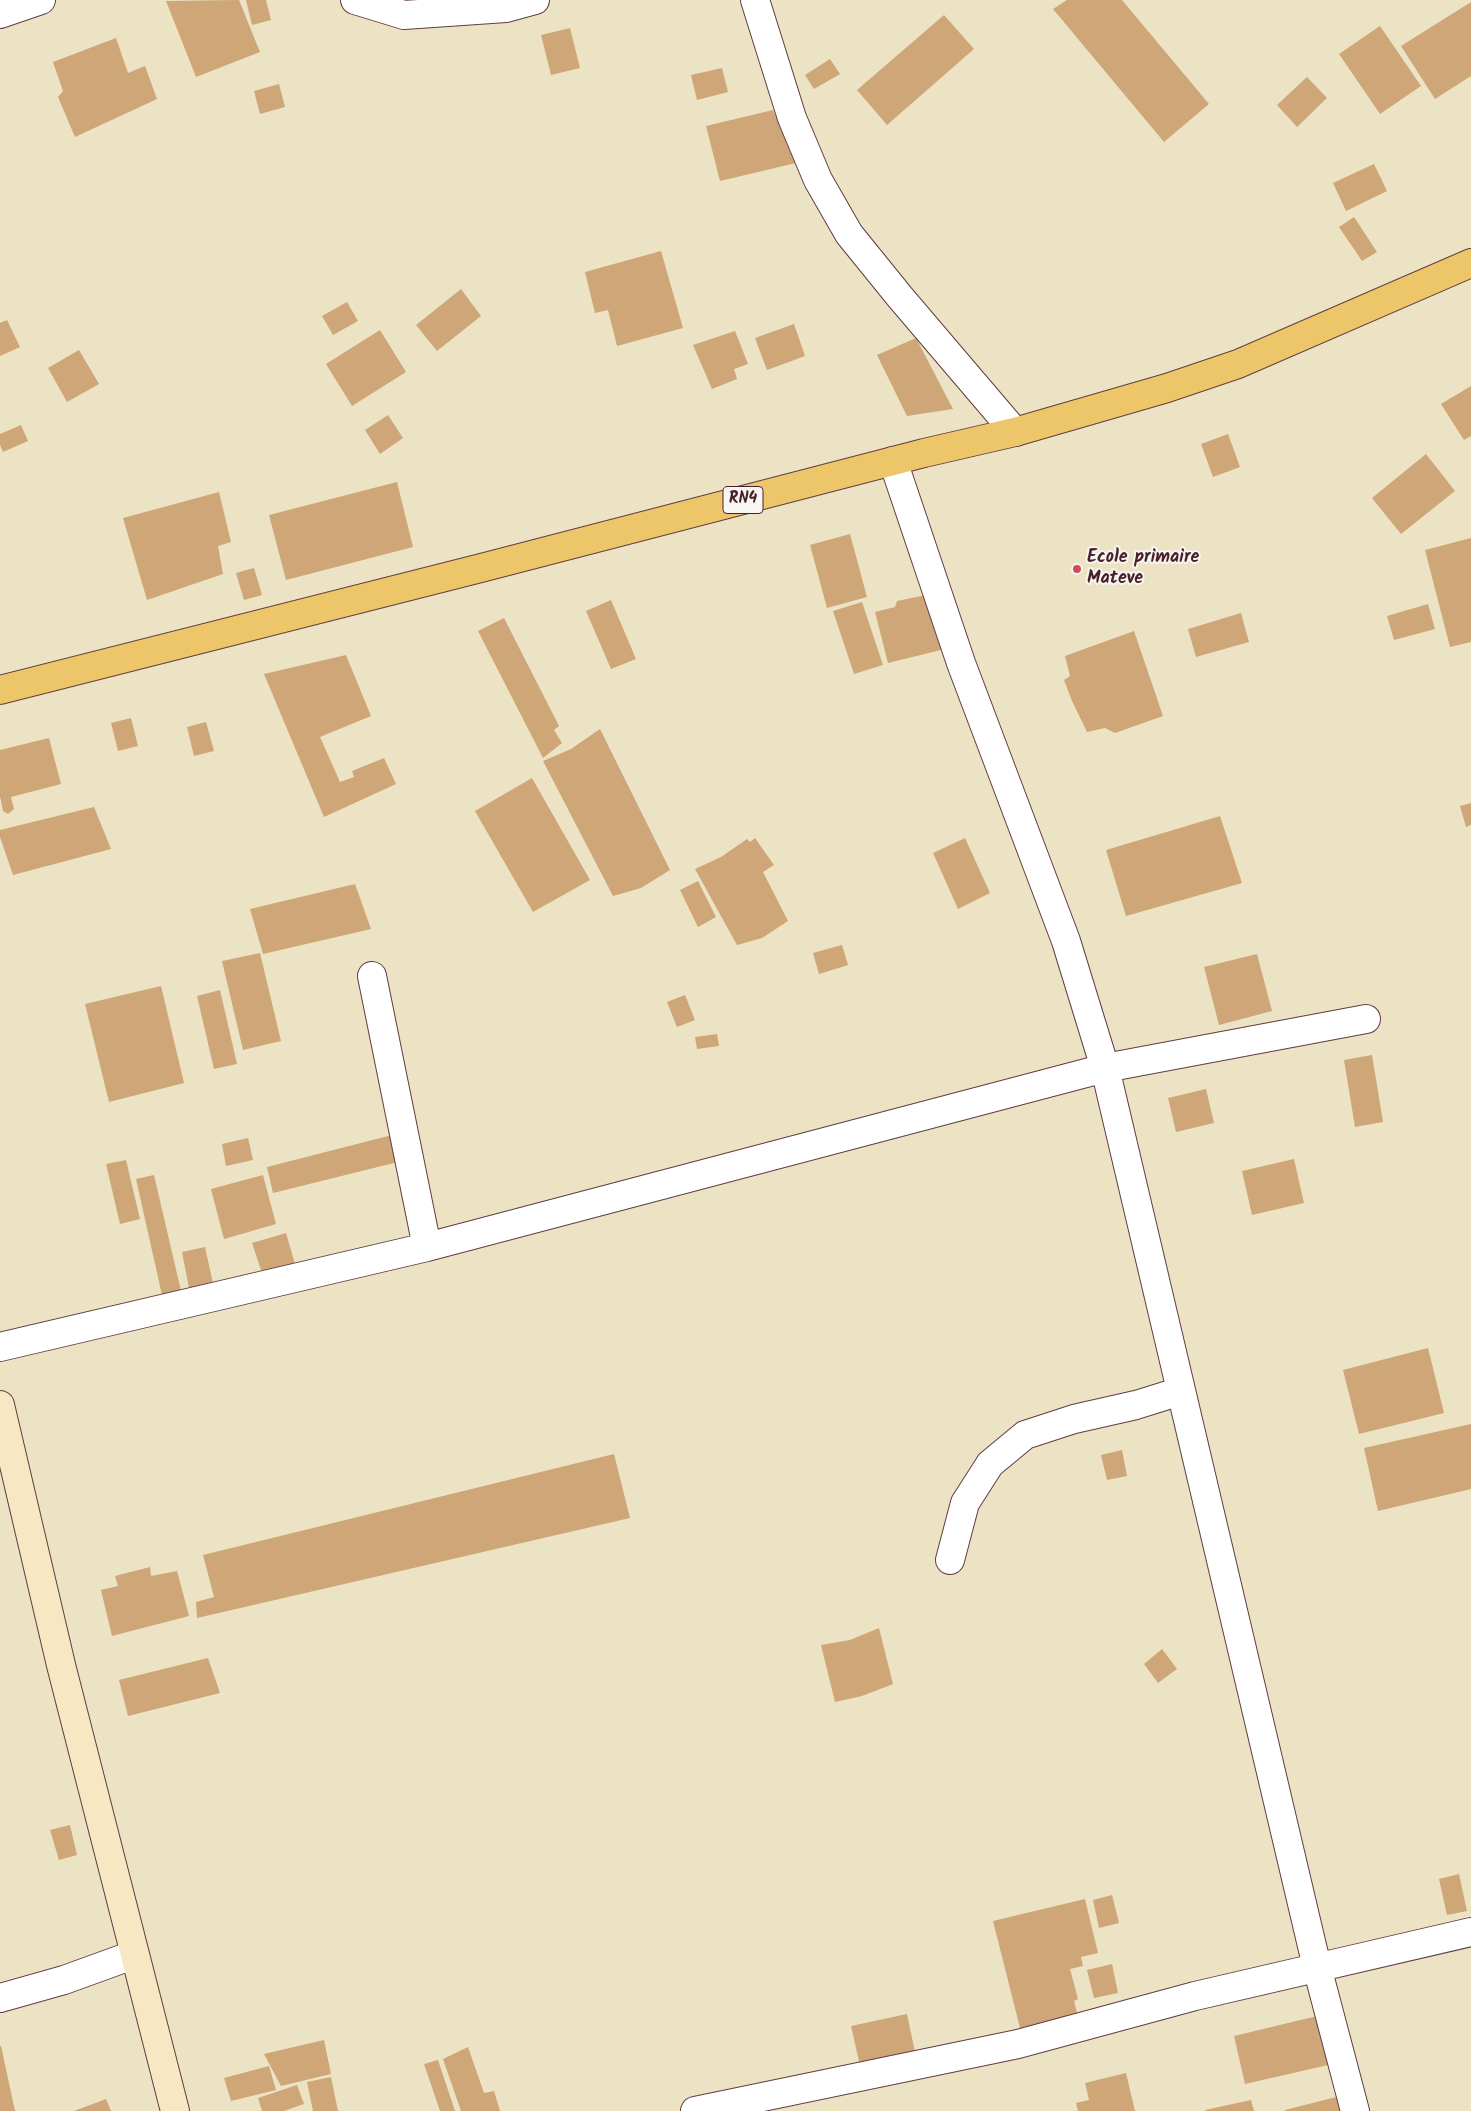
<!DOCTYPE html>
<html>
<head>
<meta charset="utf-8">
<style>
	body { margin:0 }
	canvas { display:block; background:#ebe3c4 }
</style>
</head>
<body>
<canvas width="1471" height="2111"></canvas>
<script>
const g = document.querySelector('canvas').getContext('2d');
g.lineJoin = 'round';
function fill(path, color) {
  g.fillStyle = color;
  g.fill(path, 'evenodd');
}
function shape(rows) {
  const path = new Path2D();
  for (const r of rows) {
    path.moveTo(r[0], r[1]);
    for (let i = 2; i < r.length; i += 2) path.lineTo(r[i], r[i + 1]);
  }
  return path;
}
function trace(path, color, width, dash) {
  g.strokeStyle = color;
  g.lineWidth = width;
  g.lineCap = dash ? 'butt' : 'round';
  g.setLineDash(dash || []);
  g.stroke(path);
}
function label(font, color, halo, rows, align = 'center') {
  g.font = font + ' Kalam,sans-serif';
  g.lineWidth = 4;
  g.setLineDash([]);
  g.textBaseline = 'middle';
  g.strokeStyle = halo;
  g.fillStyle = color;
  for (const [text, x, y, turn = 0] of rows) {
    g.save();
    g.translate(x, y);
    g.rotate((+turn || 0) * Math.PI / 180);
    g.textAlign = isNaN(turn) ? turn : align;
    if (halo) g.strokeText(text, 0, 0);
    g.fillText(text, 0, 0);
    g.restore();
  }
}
const building = shape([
	[239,0,260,52,196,77,166,1],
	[246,0,266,0,271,20,252,25],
	[1067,0,1122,0,1209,104,1164,142,1053,9],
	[1471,2,1471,76,1435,99,1401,46],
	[944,15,974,49,887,125,857,90],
	[1380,26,1421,86,1380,114,1339,54],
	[570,28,580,68,551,75,541,35],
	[116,38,128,73,145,66,157,99,75,137,58,97,63,91,53,62],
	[830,59,840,74,814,89,805,75],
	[722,68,728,92,697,100,691,75],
	[1307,77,1327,98,1297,127,1277,105],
	[279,84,285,107,260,114,254,91],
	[773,110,796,163,720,181,706,126],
	[1374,164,1387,191,1346,211,1333,183],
	[1354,217,1377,252,1362,261,1339,227],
	[661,251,683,328,617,346,608,310,595,313,585,272],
	[461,289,481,316,437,351,416,325],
	[347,302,358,321,333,335,322,316],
	[7,320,20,347,0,356,0,323],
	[794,324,805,356,767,370,755,338],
	[380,330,406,372,352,406,326,364],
	[735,331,748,364,734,369,737,379,712,389,693,345],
	[916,338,953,409,907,416,877,355],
	[79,350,99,384,67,402,48,368],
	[1471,386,1471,436,1464,440,1441,404],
	[388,415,403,438,380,454,365,430],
	[21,425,28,441,3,452,0,445,0,434],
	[1228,434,1240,467,1213,477,1201,444],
	[1426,454,1455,491,1401,534,1372,498],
	[397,482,413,547,286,580,269,515],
	[219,492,231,542,218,546,223,574,147,600,123,518],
	[850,534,867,597,827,608,810,545],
	[1471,538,1471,642,1450,647,1425,550],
	[254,568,262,595,244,600,236,573],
	[931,594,945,649,888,663,875,612,895,607,897,601],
	[611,600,636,659,611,669,586,611],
	[862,602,883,665,854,674,833,611],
	[1428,604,1435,629,1394,640,1387,616],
	[1241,613,1249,642,1196,657,1188,629],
	[504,618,559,726,554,730,562,743,543,758,478,631],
	[1134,631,1163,716,1115,733,1105,728,1087,732,1072,701,1064,680,1070,676,1065,656],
	[346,655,371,716,320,737,340,782,354,777,352,771,384,758,396,784,324,817,264,674],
	[131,718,138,746,118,751,111,723],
	[206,722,214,751,194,756,187,727],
	[600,729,670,870,641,888,613,896,543,761,571,749],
	[49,738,61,784,11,797,14,809,8,814,3,811,0,796,0,750],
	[532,778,590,880,533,912,475,811],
	[1471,803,1471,825,1466,827,1460,806],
	[94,807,111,849,13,875,0,837,0,830],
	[1220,816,1242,883,1126,916,1106,850],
	[755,838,774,865,763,872,788,921,762,938,737,945,695,869,721,857,747,839,750,842],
	[965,838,990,893,958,909,933,853],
	[698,881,716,917,698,927,680,890],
	[355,884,371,929,263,954,250,909],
	[842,945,848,965,819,974,813,953],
	[260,953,281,1041,243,1050,222,961],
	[1257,954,1272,1011,1219,1025,1204,967],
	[161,986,184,1083,109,1102,85,1004],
	[220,990,237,1064,214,1069,197,996],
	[685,995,695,1020,677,1027,667,1002],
	[717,1034,719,1046,697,1049,695,1037],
	[1372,1055,1383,1122,1355,1127,1344,1060],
	[1206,1089,1214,1123,1176,1132,1168,1098],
	[400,1133,406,1160,273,1193,267,1167],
	[248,1138,253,1160,226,1166,222,1144],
	[1294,1159,1304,1203,1252,1215,1242,1171],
	[126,1160,140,1219,120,1224,106,1164],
	[154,1175,181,1291,162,1295,136,1179],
	[263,1175,276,1224,224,1239,211,1189],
	[286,1233,295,1264,262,1273,252,1243],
	[205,1247,214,1288,190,1293,182,1252],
	[1428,1348,1444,1413,1359,1434,1343,1370],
	[1471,1424,1471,1489,1378,1511,1364,1448],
	[1122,1450,1127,1476,1107,1480,1101,1455],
	[614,1454,630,1518,197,1618,196,1602,214,1597,203,1555],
	[150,1567,151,1576,177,1571,189,1616,112,1636,101,1590,118,1586,115,1576],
	[879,1628,893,1684,862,1696,835,1702,821,1645,850,1640],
	[1162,1649,1177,1669,1158,1683,1144,1664],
	[208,1658,220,1693,128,1716,119,1680],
	[70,1825,77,1855,59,1860,50,1830],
	[1459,1874,1467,1911,1447,1915,1439,1879],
	[1112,1895,1119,1923,1099,1928,1093,1900],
	[1085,1899,1098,1953,1081,1957,1083,1966,1070,1969,1078,1999,1074,2001,1079,2021,1022,2036,993,1921],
	[1112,1964,1118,1993,1094,1998,1087,1970],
	[1338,2011,1350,2060,1245,2084,1234,2036],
	[907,2014,916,2057,861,2070,851,2026],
	[324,2040,331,2074,281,2086,264,2054],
	[0,2046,1,2046,15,2111,0,2111],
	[468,2047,484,2093,494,2091,500,2111,461,2111,443,2059],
	[438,2060,455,2111,440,2111,424,2064],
	[269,2066,276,2090,231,2101,224,2078],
	[1126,2073,1135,2111,1078,2111,1076,2103,1089,2100,1085,2083],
	[331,2077,338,2111,313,2111,307,2082],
	[297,2085,304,2104,284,2111,262,2111,258,2098],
	[1360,2091,1365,2111,1285,2111,1285,2110],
	[106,2099,111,2111,74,2111],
	[1251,2100,1254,2111,1206,2111,1205,2110]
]);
const street = shape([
	[355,0,404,15,506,8,535,0],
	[755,0,792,118,818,180,849,234,900,297,1015,432],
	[0,14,41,0],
	[893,461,961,663,1066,941,1105,1068,1317,1967,1355,2111],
	[372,976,427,1247],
	[0,1347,427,1247,1105,1068,1366,1019],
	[950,1560,965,1503,990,1464,1025,1435,1074,1419,1136,1405,1181,1391],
	[0,1998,64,1980,133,1955],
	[695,2111,1018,2044,1195,1996,1471,1932]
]);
const secondary = shape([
	[0,1405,61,1665,175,2111]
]);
const highway = shape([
	[0,690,481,568,924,453,1015,432,1167,388,1238,364,1471,263]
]);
const markers = [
	[1077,569,5,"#d1495b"]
];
const shields = [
	[743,500,40]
];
const shieldNames = [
	["RN4",743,500]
];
const poiNames = [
	["Ecole primaire",1087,559],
	["Mateve",1087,580]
];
fill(building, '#cea678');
trace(street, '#623c42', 30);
trace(secondary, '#623c42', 30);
trace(highway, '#623c42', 30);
trace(street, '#fff', 28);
trace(secondary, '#f7e8c3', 28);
trace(highway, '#ecc669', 28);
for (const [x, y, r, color] of markers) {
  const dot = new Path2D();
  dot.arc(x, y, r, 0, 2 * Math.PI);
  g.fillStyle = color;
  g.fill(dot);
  trace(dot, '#f6f6f2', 2);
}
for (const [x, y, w] of shields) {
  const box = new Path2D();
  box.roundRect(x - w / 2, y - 13.5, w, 27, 4);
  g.fillStyle = '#f6f6f2';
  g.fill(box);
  trace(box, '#4a1f2b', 1);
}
label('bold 16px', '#4a1f2b', null, shieldNames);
label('bold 18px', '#4a1f2b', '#f6f6f2', poiNames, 'left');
</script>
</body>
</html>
